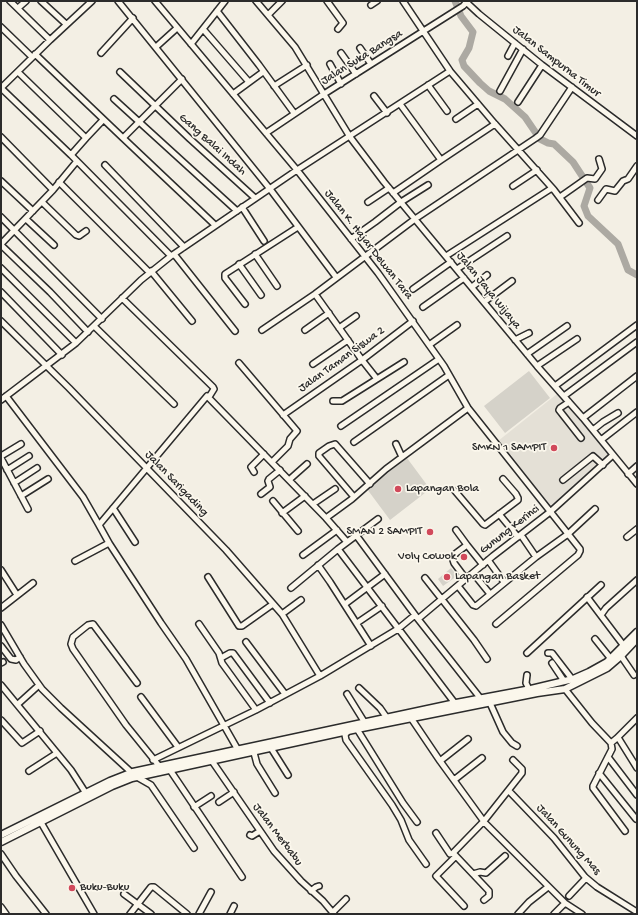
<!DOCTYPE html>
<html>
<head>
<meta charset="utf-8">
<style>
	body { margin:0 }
	#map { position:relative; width:638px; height:915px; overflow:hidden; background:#f3efe4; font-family:"Gochi Hand",sans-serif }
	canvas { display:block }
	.frame { position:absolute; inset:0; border:2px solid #2b2b2b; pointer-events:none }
</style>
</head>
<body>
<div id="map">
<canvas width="638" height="915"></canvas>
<div class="frame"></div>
</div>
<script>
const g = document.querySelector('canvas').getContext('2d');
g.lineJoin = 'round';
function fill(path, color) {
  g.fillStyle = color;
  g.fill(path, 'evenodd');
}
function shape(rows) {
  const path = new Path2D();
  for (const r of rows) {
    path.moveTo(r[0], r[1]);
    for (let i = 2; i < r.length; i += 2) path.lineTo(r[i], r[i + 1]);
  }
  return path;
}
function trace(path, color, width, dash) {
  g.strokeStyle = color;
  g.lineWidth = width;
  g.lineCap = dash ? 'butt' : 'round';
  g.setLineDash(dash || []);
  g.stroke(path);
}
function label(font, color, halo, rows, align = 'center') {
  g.font = font + ' "Gochi Hand",sans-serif';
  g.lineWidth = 3.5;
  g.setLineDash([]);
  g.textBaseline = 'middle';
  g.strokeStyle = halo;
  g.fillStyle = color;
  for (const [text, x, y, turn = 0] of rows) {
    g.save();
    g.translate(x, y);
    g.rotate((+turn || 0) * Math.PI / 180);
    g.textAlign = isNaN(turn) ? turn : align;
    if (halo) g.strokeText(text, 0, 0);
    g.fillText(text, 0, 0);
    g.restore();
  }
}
const built = shape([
	[557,394,610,455,551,507,498,441]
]);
const green = shape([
	[529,371,550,398,505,433,484,406],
	[407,458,430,489,390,520,367,489],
	[451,568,457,576,443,586,438,579]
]);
const river = shape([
	[455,1,461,16,473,32,469,48,462,60,464,66,480,83,489,91,505,99,525,117,540,139,548,143,554,144,573,162,590,188,584,206,588,216,618,244,628,270,637,275]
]);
const minor = shape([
	[10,1,50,40],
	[41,1,66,24],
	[118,1,270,189,336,277],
	[155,1,297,170,378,273,444,366,468,408,580,549,580,551,578,555,496,624],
	[256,1,295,47,350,137,384,182,537,366,583,418,637,484],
	[327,1,343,23,338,29],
	[403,1,450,71,495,124,554,190,579,223],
	[465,1,479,14,542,65,637,136],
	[371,5,377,1],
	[18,8,26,1],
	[217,11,259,65,294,113],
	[268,15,282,1],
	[1,27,32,57],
	[203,29,249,82],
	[191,44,225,1],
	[156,47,177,28],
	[360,48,371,64],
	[101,53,133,18],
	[341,53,356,74],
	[35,54,123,138],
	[508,56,515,43],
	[330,64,341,84],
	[18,72,86,138,71,155],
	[120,72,190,139,255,198],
	[182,79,123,138,215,225],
	[428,85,447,111],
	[274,86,307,65],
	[1,88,71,155,171,256],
	[1,88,50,40,92,1],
	[500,91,523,49],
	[233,94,263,72],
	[374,96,387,113],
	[114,99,237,211],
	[518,102,542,65],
	[400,104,441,160,495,124],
	[456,119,478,104],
	[266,133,324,94,463,6,468,1],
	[1,137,53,190],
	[86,138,103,120],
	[105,165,184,247],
	[1,181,33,211],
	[59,182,150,273],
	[513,186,537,170],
	[393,193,441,160],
	[560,197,587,178,595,179,602,169,599,159],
	[598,200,606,189,615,191,623,181,628,179,637,166],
	[42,202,76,235,79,236,86,231],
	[368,202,389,188],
	[242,207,264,241],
	[1,217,102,319],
	[26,219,54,245],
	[351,239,375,222,401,202,428,185],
	[1,244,53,190,77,161],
	[1,245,50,292,88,332],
	[174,254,235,331],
	[255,254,277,286],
	[446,256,552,188],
	[239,264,261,295],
	[1,268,76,343],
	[457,269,507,236],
	[151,271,192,321],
	[472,287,487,275],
	[413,289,451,262],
	[1,292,62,355],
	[315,294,362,360,377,379,342,401,333,401],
	[122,298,213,387,214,389,209,397],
	[484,302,512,281],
	[245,304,225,278,225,274,298,227],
	[423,307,464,278],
	[1,321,69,388,226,550,282,614,320,676],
	[94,326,174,404],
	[339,328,356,316],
	[262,330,315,294,415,219,536,138,540,135,572,87],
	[305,330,329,313],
	[515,340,529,333],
	[429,345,457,325],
	[527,354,567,326],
	[239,363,297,431,290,439,288,446,272,462],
	[313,364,348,340],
	[537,366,577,339],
	[377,379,404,362],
	[555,386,637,325],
	[6,396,83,497,99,525],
	[564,396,637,342],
	[1,400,76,343,141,280,171,256,297,170,450,71],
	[569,402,560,408,559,410,581,438],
	[283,415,362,360,413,321],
	[583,418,637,376],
	[341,426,439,359],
	[593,430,603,422,618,413],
	[601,440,637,412],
	[354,442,449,375],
	[396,444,402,457],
	[1,456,21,444],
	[1,458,28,509],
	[7,470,29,456],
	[254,472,251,467,264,454],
	[628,474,637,466],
	[289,480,307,464],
	[563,480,593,456,603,465],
	[14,483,37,468],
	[455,491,483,524,485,525,518,500,518,498,516,494,503,479],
	[261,494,270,487,268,481,269,479,280,470],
	[21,496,48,479],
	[354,497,319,456,319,453,329,446,335,444,370,484],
	[273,501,298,531],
	[313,504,335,489],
	[113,508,135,542],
	[282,513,305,496],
	[499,514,518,537],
	[326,518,352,499,386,469,468,408],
	[456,530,467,545,455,554,453,560,454,563,466,579],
	[356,535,418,619,481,699],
	[521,535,536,557],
	[627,537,637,529],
	[467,545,483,565],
	[338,549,457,706],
	[303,555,337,530],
	[488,560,504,582],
	[75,561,109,543],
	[318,565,330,582,371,646],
	[1,570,17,595],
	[473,573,490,594],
	[208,577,239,626,242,626,273,604],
	[425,578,474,640,487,659],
	[458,586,473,605,476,606,536,557,568,534,595,509],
	[291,588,338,549,378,519],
	[587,597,624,646],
	[345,604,385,574],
	[1,608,33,583],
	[282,614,301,600],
	[601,615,606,608,637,580],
	[418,619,493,556,550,512,613,455],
	[357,623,382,606],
	[199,624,219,653,222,663,256,710],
	[1,625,24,664,42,689,61,708,132,773],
	[595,639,611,659],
	[246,642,285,694],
	[1,646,11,659,16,660,20,657],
	[527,653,601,585],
	[548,653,552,653,572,679],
	[619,653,634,675],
	[221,658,230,653,233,653,270,703],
	[1,663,3,662],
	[552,663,564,681],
	[527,675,526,683,529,689],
	[137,683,93,624,88,625,73,637,71,644,73,649,126,725,160,767],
	[1,685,71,770,87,795],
	[359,688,380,708,387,718],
	[565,689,592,723,611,743,612,749,593,786,593,788,625,831],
	[347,694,365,723],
	[141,697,178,747],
	[490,703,503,732,512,743,517,746],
	[18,704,39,685],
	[411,718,440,761,485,823,565,903,554,914],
	[1,720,22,743,40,731],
	[357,729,403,803,417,822],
	[348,731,345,735,346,740,392,805,401,820,409,840,426,864],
	[617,738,637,718],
	[611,743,617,738,619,739,637,768],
	[271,748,288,775],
	[253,749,257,764,275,793],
	[238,750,186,659,161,623,109,543,99,525,207,396,326,518,347,542],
	[608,757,637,795],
	[153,760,256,710,320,676,398,629,415,615],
	[212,761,274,851,301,881,323,901,334,914],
	[440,761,468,739],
	[170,770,242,877],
	[29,771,57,753],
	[599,773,636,819],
	[137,777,151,785,194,848],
	[454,780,482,758],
	[509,791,554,838,585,877,597,887,637,912],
	[219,802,234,792],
	[194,807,211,796],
	[39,819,94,914],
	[436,833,450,854,453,853,484,821,522,773,522,769,513,760],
	[250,835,252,836,260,831],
	[1,854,16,876,46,914],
	[454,854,489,891,489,896,484,900],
	[456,856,436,876,464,906],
	[473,874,480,872,486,873,505,856],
	[311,891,316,887,319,886],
	[124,894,151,914],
	[569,896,586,878],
	[565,903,582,914],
	[1,907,6,914],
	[333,912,346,899],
	[130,914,151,887,154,887,187,914],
	[199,914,211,892],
	[230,914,234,906],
	[518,914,529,902,548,887]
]);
const major = shape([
	[1,835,110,781,133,772,451,704,531,689,573,679,589,672,607,662,637,632],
	[1,842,112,786,132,778,357,729,537,693,565,689,607,668,621,656,637,639]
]);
const markers = [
	[554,448,4,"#d1495b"],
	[398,489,4,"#d1495b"],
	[430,532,4,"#d1495b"],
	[464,557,4,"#d1495b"],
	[447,577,4,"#d1495b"],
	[72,888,4,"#d1495b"]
];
const streetNames = [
	["Jalan Suka Bangsa",362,58,-32],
	["Jalan Sampurna Timur",556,62,38],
	["Gang Balai Indah",212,145,42],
	["Jalan K. Hajar Dewan Tara",368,245,52],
	["Jalan Jaya Wijaya",488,291,51],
	["Jalan Taman Siswa 2",342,360,-36],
	["Jalan Sarigading",176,484,46],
	["Gunung Kerinci",510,530,-38],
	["Jalan Merbabu",277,835,53],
	["Jalan Gunung Mas",568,840,48]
];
const poiNames = [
	["SMKN 1 SAMPIT",546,448],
	["Lapangan Bola",406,489,"left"],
	["SMAN 2 SAMPIT",422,532],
	["Voly Cowok",456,557],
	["Lapangan Basket",455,577,"left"],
	["Buku-Buku",80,888,"left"]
];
fill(built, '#e4e0d6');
fill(green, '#d5d2c9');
trace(river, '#aca9a2', 7);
trace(minor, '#2b2b2b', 8);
trace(major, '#2b2b2b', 9);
trace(minor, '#fbf7ec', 5);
trace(major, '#fbf7ec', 6);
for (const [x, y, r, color] of markers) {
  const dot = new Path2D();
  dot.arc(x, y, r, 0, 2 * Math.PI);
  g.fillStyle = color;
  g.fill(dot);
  trace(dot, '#fbf7ec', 1.5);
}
label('12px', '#2b2b2b', '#fbf7ec', streetNames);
label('12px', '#2b2b2b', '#fbf7ec', poiNames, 'right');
</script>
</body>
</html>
